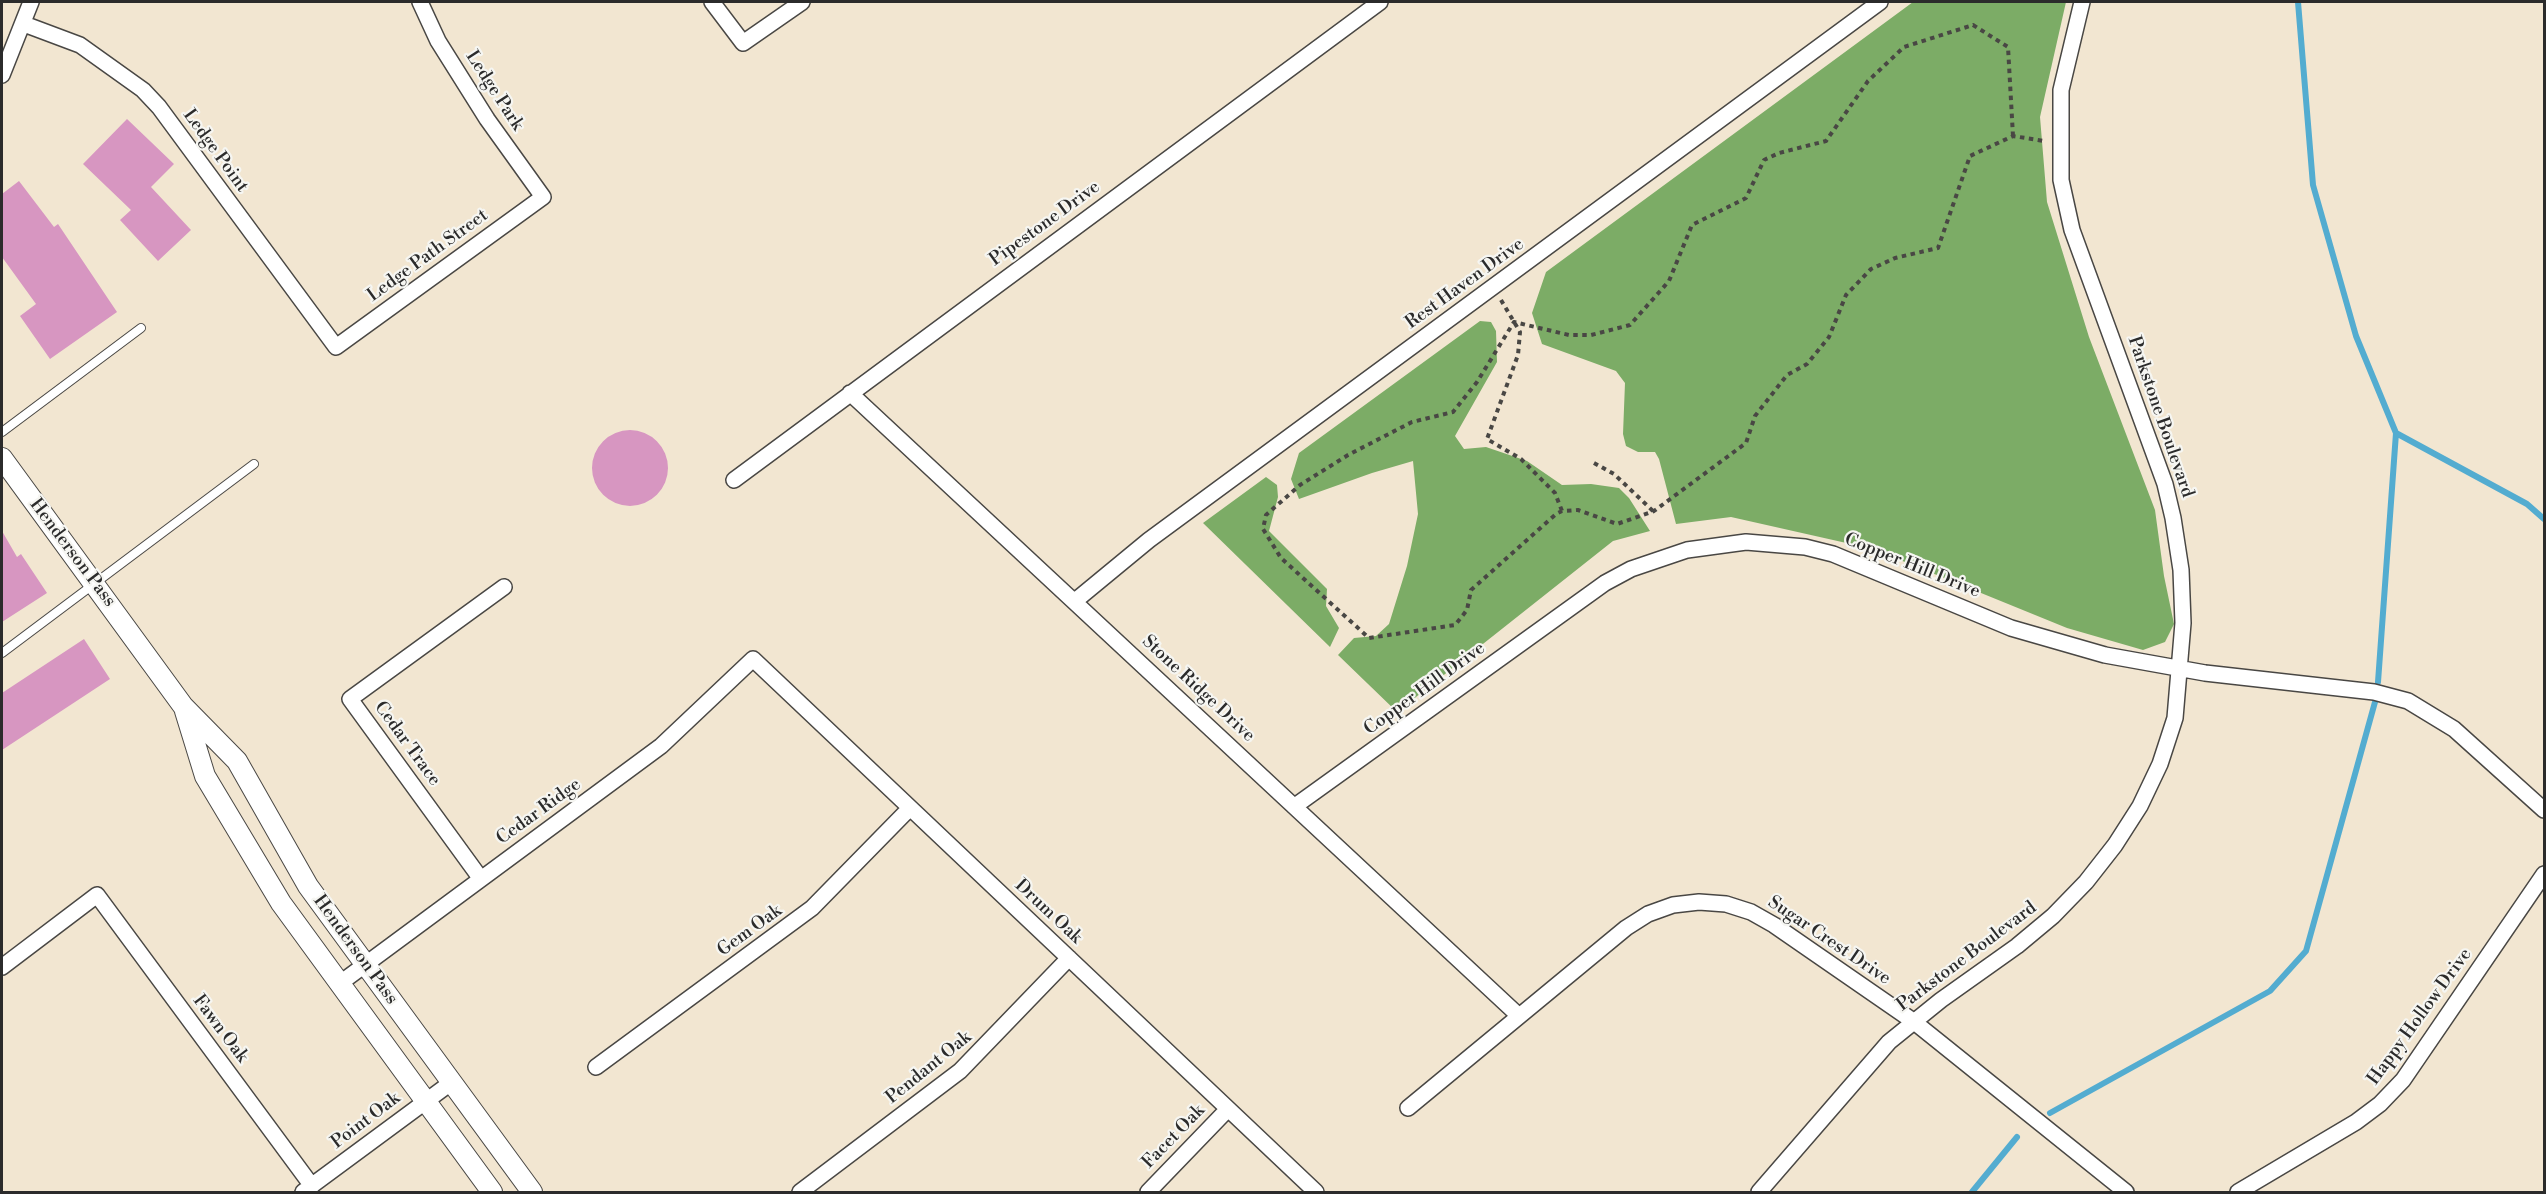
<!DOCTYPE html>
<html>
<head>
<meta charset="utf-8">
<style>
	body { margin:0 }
	#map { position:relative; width:2546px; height:1194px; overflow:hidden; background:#f2e6d1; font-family:"Libre Bodoni",serif }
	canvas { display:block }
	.frame { position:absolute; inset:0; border:3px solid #2b2b2b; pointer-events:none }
</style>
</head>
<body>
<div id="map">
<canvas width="2546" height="1194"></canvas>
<div class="frame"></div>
</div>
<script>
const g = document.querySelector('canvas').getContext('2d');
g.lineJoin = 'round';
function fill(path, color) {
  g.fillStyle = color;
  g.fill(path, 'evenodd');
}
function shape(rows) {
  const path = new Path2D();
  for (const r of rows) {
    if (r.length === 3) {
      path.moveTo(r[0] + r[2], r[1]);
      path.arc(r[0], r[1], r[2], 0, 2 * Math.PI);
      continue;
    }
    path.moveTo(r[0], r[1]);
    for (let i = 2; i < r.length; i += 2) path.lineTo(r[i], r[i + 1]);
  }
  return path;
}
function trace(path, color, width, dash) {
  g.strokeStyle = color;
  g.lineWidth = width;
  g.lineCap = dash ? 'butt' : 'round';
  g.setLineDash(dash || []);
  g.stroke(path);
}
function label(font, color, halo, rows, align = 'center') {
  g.font = font + ' "Libre Bodoni",serif';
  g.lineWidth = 4.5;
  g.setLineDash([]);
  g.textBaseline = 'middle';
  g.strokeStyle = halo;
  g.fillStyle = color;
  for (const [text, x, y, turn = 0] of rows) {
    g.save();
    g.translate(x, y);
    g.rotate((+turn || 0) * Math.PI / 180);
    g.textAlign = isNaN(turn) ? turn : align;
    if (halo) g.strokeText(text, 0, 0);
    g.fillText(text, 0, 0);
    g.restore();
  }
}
const forest = shape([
	[1913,2,2066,2,2040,117,2047,202,2089,337,2155,510,2164,576,2174,624,2165,642,2143,650,2067,628,1873,549,1731,517,1676,524,1659,459,1655,452,1638,452,1626,446,1623,434,1625,383,1616,371,1542,344,1532,313,1546,272],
	[1480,321,1491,322,1496,331,1497,362,1455,436,1464,449,1486,447,1527,461,1562,485,1591,484,1619,488,1629,498,1650,531,1613,541,1397,712,1338,655,1354,638,1376,636,1389,624,1407,566,1418,514,1413,461,1372,473,1299,499,1291,479,1299,453],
	[1266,477,1277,485,1278,497,1269,531,1327,589,1326,606,1339,628,1330,647,1203,523]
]);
const stream = shape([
	[2298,2,2313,185,2356,336,2396,433,2527,504,2544,519],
	[2378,682,2396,433],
	[2050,1113,2270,991,2306,951,2375,702],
	[1972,1192,2017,1137]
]);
const building = shape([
	[127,119,174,164,151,187,191,230,158,261,120,220,131,210,83,164],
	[19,181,54,227,58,224,117,312,50,359,20,316,36,304,2,257,2,194],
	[630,468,38],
	[2,531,17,557,21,554,47,593,2,622],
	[84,639,110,679,2,750,2,693]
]);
const path = shape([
	[2013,136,2008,47,1973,25,1904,47,1868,81,1826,141,1779,153,1764,160,1746,198,1692,225,1669,281,1630,325,1591,335,1569,335,1514,322,1477,382,1453,412,1412,422,1348,455,1300,485,1266,515,1263,529,1281,558,1369,638,1455,625,1467,610,1471,590,1556,514,1562,511,1578,510,1617,524,1654,511,1746,443,1755,416,1787,375,1807,364,1829,337,1846,295,1871,269,1895,258,1938,248,1970,156,2013,136,2044,141],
	[1501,300,1520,332,1518,355,1487,439,1521,459,1555,493,1562,511],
	[1594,463,1614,474,1653,511]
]);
const service = shape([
	[2,432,141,328],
	[2,653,254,464]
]);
const minor = shape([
	[712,2,743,43,802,2],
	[24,24,80,45,143,90,159,107,336,347,543,197,487,119,438,41,420,2],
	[2,75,31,2],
	[850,393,1518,1015],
	[734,480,1380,2],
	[1075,601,1149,540,1880,2],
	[1295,806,1605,583,1631,569,1687,550,1746,542,1805,547,1833,554,2011,628,2105,655,2205,673,2374,692,2408,701,2454,729,2544,810],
	[481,879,350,699,504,587],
	[2,967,97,895,312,1186],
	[339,984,661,746,753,659,1316,1192],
	[596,1067,812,908,910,808],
	[1408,1108,1626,928,1648,914,1673,905,1699,902,1726,904,1751,912,1774,925,1913,1021,2126,1192],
	[303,1192,452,1082],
	[800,1192,960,1071,1069,958],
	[1148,1192,1228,1109],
	[1759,1192,1889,1042,1941,1000,2017,946,2053,916,2086,882,2115,845,2140,806,2160,764,2175,718,2183,623,2181,570,2173,518,2165,484,2072,230,2061,180,2061,90,2082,2],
	[2238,1192,2356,1122,2380,1104,2403,1080,2544,874]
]);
const tertiary = shape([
	[2,458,183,706,237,761,308,886,532,1192],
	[185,711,205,776,281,903,492,1192]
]);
const streetNames = [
	["Ledge Park",494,91,57],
	["Ledge Point",215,151,54],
	["Pipestone Drive",1045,224,-36],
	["Ledge Path Street",428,256,-36],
	["Rest Haven Drive",1465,284,-36],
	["Parkstone Boulevard",2160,417,71],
	["Henderson Pass",72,553,53],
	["Copper Hill Drive",1912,566,22],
	["Stone Ridge Drive",1198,689,43],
	["Copper Hill Drive",1425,689,-36],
	["Cedar Trace",407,744,54],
	["Cedar Ridge",539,812,-36],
	["Drum Oak",1048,912,43],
	["Gem Oak",750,931,-36],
	["Sugar Crest Drive",1829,941,34],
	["Henderson Pass",355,950,54],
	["Parkstone Boulevard",1967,957,-37],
	["Happy Hollow Drive",2420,1017,-54],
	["Fawn Oak",220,1029,53],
	["Pendant Oak",929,1068,-39],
	["Point Oak",366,1121,-37],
	["Facet Oak",1174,1137,-46]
];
fill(forest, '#7cac66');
trace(stream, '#53acd0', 6);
fill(building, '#d796c1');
trace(service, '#494744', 10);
trace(minor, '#494744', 18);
trace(tertiary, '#494744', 22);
trace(path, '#494744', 4, [4.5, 4.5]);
trace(service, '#fff', 8);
trace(minor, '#fff', 15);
trace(tertiary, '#fff', 20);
label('18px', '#2b2b2b', '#f6f6f2', streetNames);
</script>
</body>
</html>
